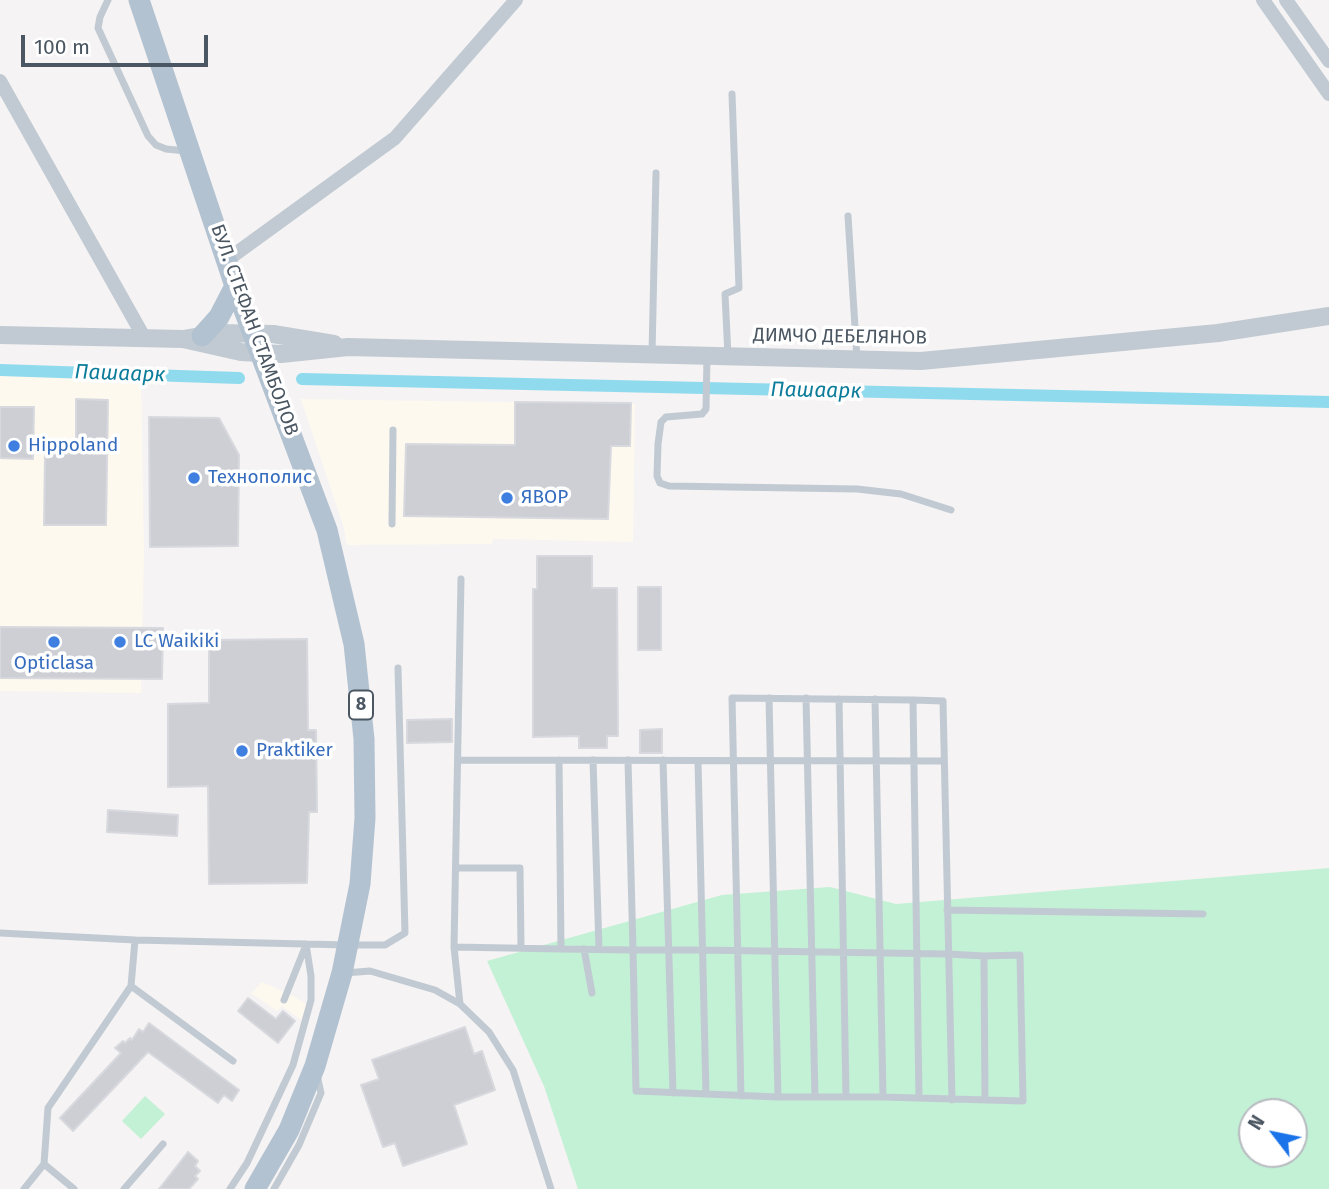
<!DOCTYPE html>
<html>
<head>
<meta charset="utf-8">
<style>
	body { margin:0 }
	#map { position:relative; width:1329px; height:1189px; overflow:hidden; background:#f5f3f3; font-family:"Fira Sans",sans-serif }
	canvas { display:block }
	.north { position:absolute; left:1238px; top:1098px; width:70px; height:70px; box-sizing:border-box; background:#fff; border:2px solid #b7bbc0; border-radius:50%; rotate:302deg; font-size:19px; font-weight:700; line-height:28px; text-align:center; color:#4a5661 }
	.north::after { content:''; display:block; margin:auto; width:24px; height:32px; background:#1a73e8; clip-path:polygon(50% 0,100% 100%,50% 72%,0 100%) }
	.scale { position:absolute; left:21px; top:35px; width:187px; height:32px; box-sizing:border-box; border:4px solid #4a5661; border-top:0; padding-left:9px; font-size:21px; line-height:24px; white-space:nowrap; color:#4a5661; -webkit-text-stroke:5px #fff; paint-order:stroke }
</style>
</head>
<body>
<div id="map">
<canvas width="1329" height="1189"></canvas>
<div class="north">N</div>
<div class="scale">100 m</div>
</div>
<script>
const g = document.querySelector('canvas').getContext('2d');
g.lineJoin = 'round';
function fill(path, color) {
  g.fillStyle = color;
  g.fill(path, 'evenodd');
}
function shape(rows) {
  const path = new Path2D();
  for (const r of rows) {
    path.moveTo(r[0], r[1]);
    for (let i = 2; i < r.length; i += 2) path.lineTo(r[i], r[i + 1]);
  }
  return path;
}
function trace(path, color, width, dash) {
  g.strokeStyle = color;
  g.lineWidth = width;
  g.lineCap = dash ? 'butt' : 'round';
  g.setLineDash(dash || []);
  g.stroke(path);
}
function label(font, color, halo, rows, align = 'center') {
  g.font = font + ' "Fira Sans",sans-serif';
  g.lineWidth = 7;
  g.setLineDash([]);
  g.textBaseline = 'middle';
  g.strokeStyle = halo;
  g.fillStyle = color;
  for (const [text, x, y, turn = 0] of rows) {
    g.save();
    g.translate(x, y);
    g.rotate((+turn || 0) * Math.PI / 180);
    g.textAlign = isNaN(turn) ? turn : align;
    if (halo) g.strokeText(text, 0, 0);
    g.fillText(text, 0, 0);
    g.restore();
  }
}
const commercial = shape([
	[0,370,141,374,144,552,141,693,0,691],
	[301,399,635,404,633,542,493,539,492,544,347,545,343,525],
	[262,982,295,997,307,1005,301,1020,282,1006,277,1011,251,993]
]);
const green = shape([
	[1329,868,1329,1189,578,1189,544,1086,487,961,722,895,830,887,896,904],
	[1252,1112,1294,1112,1294,1154,1252,1154],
	[145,1096,165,1114,141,1139,122,1121]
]);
const canal = shape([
	[0,370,239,378],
	[302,379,1329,402]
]);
const building = shape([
	[76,399,108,400,106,525,44,525,45,453,76,454,76,399],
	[515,402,631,403,630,446,611,446,608,519,404,516,406,444,515,445,515,402],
	[0,407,34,407,33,459,0,458,0,407],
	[149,417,219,418,239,455,238,546,150,547,149,417],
	[537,556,592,556,592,588,617,588,618,736,607,736,607,748,579,748,579,736,533,737,533,589,537,589,537,556],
	[638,587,661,587,661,650,638,650,638,587],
	[0,627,163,628,162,679,0,678,0,627],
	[307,639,308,730,316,730,317,812,309,812,307,883,209,884,208,786,168,787,168,704,209,703,209,640,307,639],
	[452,719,452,742,407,743,407,720,452,719],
	[662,729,662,753,640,753,640,730,662,729],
	[108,810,178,815,177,836,107,832,108,810],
	[248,998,276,1019,283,1011,295,1021,278,1043,238,1011,248,998],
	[149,1023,239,1090,232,1101,224,1095,218,1103,148,1052,73,1131,60,1118,121,1053,115,1048,123,1041,125,1043,130,1038,132,1040,139,1029,143,1032,149,1023],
	[465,1027,474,1054,482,1051,495,1090,454,1105,467,1144,403,1166,395,1143,383,1147,361,1085,379,1079,372,1060,465,1027],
	[188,1152,198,1161,195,1166,200,1171,195,1176,198,1179,189,1189,159,1189,188,1152]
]);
const service = shape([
	[108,0,100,17,98,28,148,136,156,145,166,149,186,151],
	[848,216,857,359],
	[652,354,656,173],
	[707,356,706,409,702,414,666,417,661,422,658,444,657,476,660,483,669,486,857,489,901,494,951,510],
	[728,356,725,294,739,288,732,94],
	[392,524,393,430],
	[769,698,778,1097],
	[806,698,815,1097],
	[839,699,846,1097],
	[875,699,883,1097],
	[458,760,944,761],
	[559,760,561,949],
	[593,760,599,949],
	[663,760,673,1093],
	[698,761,706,1094],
	[456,868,520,868,521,948],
	[947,910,1203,914],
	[0,933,135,940,348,945,385,945,405,933,398,668],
	[135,940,131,986,233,1061],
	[454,947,561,949,633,950,701,950,948,954,984,956,1020,955,1023,1101,883,1097,778,1097,636,1091,633,950,628,760],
	[584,949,592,993],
	[984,956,985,1100],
	[345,973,370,971,435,990,460,1004,489,1032,513,1070,551,1189],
	[284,1000,306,945],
	[460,1004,454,947,461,579],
	[741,1096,732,698,913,700],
	[919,1098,913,700,943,701,952,1100],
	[44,1164,48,1108,131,986],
	[24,1189,44,1164,74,1189],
	[124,1189,163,1144],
	[230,1189,247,1163,293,1065,311,1000,311,976,306,944],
	[274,1189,299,1145,321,1093,317,1075]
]);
const minor = shape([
	[1263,0,1329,94],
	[1286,0,1329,61],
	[0,81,145,339],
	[227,260,395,138,516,0]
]);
const tertiary = shape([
	[0,335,183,339,218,333,273,334,334,344],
	[183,339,241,352,281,354,348,347,921,361,1218,333,1329,316]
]);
const primary = shape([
	[139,0,235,286,327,530,354,644,364,739,365,818,360,884,342,973,315,1066,289,1130,255,1189],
	[202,336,219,317,235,286]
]);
const markers = [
	[14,446,7,"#3f7fe0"],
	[194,478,7,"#3f7fe0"],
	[507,498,7,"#3f7fe0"],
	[54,642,7,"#3f7fe0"],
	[120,642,7,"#3f7fe0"],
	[242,751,7,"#3f7fe0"]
];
const shields = [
	[361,705,24]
];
const shieldNames = [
	["8",361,705]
];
const streetNames = [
	["БУЛ. СТЕФАН СТАМБОЛОВ",254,330,70],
	["ДИМЧО ДЕБЕЛЯНОВ",840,337,1]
];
const shopNames = [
	["Hippoland",28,446],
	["Технополис",208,478],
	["ЯВОР",521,498],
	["LC Waikiki",134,642],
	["Opticlasa",54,664,"center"],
	["Praktiker",256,751]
];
const waterNames = [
	["Пашаарк",120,374,2],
	["Пашаарк",816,391,1]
];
fill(commercial, '#fdf9ef');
fill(green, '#c3f1d5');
trace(canal, '#90daee', 12);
fill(building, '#cdcfd5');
trace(building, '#d7d9de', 2);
trace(service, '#c1cad2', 7);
trace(minor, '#c1cad2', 14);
trace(tertiary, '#c1cad2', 18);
trace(primary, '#b3c2d1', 21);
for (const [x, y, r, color] of markers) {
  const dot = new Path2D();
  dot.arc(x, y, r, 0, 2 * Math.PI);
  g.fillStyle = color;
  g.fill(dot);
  trace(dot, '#fff', 2.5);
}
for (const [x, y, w] of shields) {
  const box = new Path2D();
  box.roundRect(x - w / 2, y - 14.5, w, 29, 5);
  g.fillStyle = '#fff';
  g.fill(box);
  trace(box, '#4a5661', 2);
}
label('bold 18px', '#4a5661', null, shieldNames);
label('19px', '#4a5661', '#fff', streetNames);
label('19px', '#366cbe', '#fff', shopNames, 'left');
label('italic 21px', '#0c7c9b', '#fff', waterNames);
</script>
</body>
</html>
